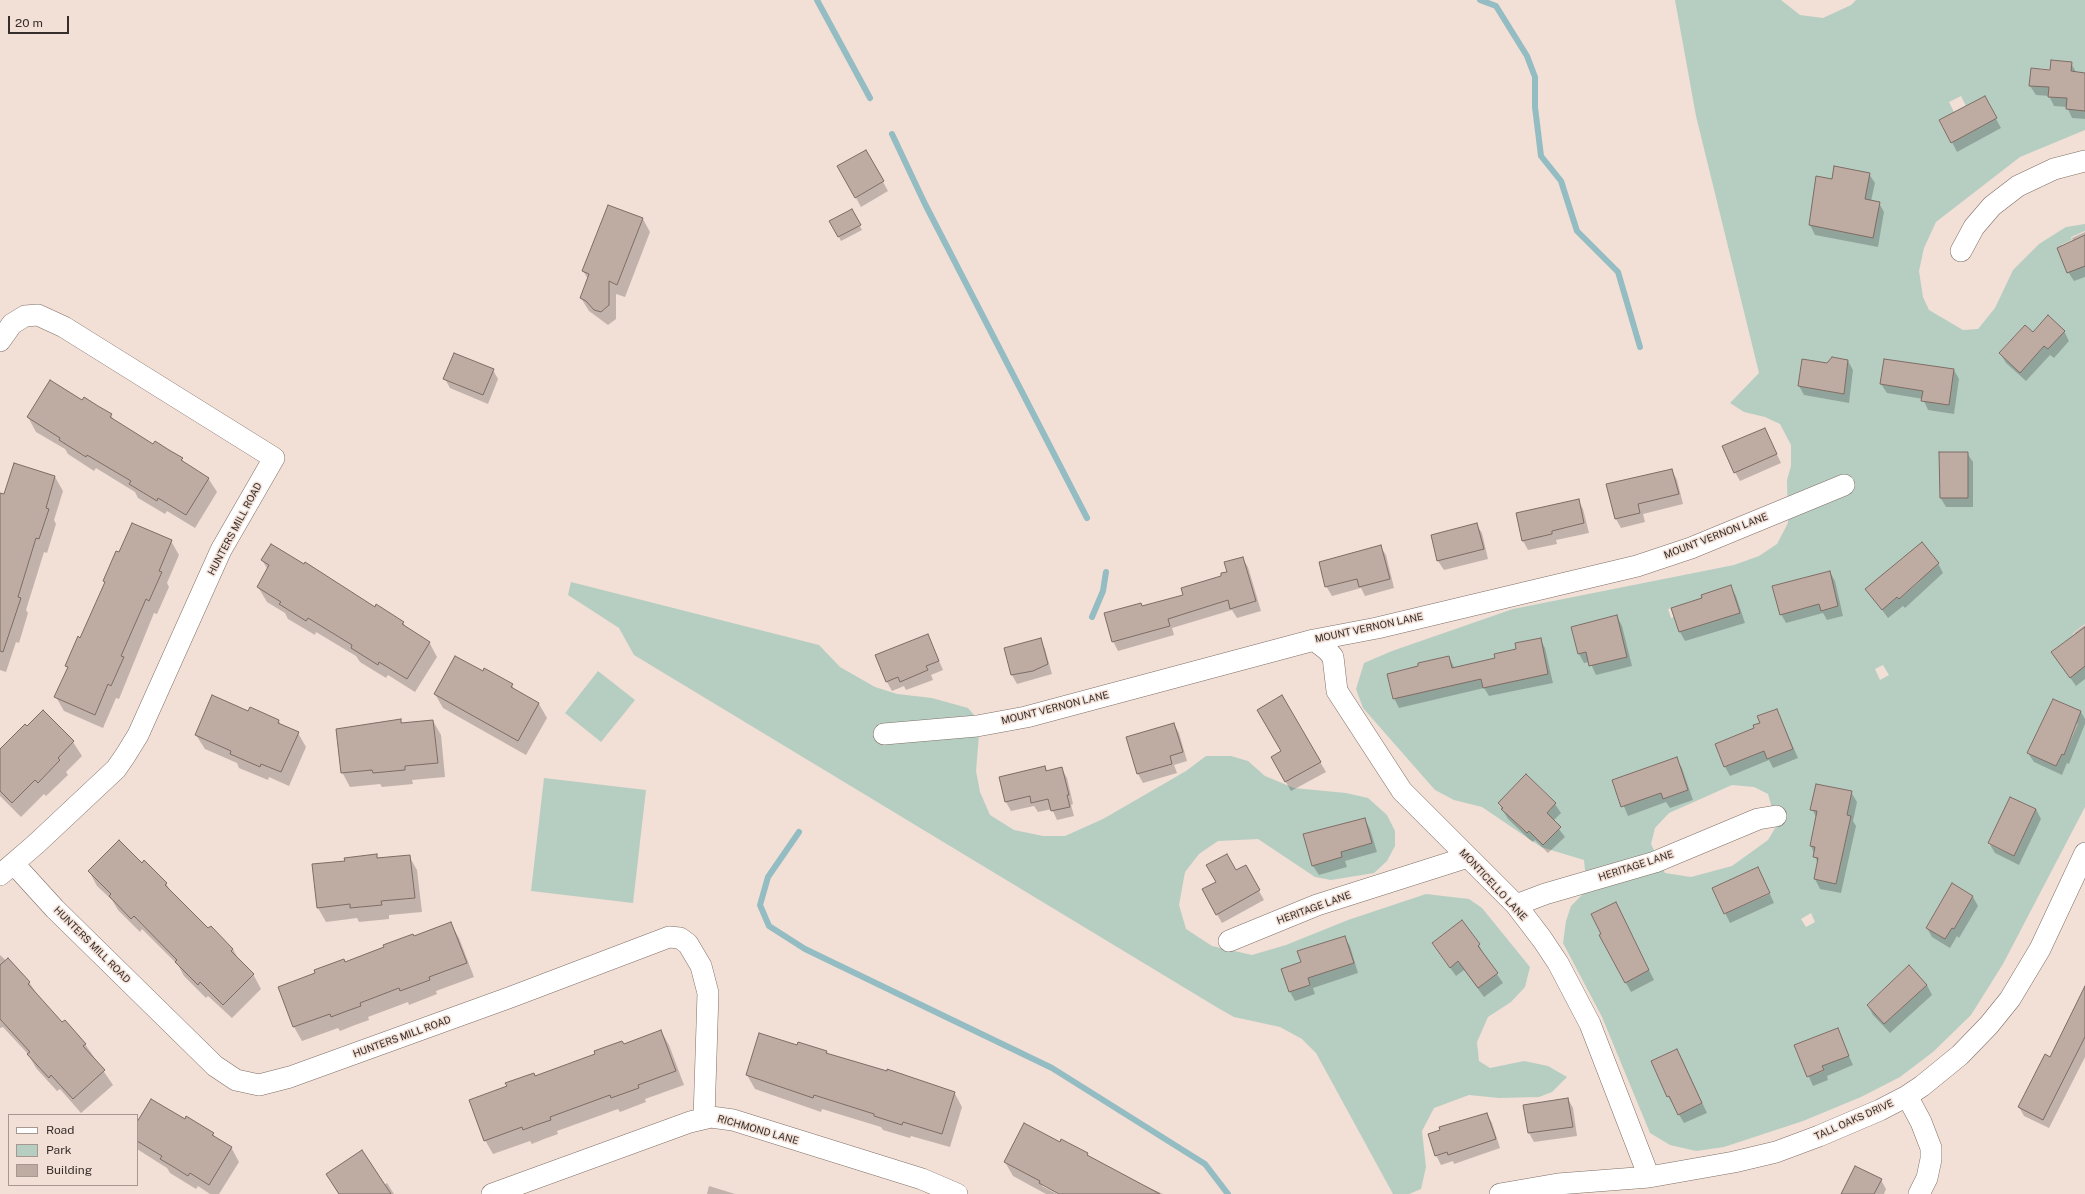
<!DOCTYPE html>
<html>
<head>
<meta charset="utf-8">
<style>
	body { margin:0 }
	#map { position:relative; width:2085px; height:1194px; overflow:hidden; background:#f2dfd6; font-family:"Public Sans",sans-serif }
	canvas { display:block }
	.legend { position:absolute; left:8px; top:1114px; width:130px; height:72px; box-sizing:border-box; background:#f2dfd6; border:1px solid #a69891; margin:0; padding:5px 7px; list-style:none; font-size:12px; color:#352e2a }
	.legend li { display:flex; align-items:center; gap:8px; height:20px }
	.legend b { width:20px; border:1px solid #a69891 }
	.scale { position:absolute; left:8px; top:16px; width:61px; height:18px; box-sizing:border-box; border:2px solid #352e2a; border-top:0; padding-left:5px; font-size:12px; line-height:14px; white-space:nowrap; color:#352e2a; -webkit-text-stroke:3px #f2dfd6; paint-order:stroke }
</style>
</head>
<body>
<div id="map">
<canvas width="2085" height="1194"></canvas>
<ul class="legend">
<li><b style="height:5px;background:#fff"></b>Road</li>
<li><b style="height:11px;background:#b6cec2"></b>Park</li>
<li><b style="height:11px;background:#beaca3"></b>Building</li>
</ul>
<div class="scale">20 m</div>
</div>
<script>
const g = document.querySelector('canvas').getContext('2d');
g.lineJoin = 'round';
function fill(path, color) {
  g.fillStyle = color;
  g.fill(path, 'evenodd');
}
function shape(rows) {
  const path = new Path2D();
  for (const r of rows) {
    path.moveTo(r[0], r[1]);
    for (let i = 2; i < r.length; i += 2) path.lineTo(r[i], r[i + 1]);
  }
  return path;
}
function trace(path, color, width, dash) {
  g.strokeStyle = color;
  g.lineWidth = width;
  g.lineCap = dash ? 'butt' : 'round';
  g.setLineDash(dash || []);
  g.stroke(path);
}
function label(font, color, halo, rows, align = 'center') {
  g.font = font + ' "Public Sans",sans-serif';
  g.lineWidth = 3;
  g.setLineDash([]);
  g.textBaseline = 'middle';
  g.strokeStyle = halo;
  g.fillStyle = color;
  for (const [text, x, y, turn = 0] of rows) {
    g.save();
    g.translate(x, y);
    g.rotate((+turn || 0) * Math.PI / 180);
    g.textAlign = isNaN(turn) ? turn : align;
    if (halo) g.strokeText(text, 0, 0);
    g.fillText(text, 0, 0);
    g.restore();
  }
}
const green = shape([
	[1675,0,1781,0,1800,15,1823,18,1851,5,1856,0,2085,0,2085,73,2071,71,2072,62,2051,60,2050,69,2031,68,2029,86,2049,87,2048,97,2067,98,2066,109,2085,111,2085,130,2020,157,1936,222,1924,248,1919,271,1923,297,1929,310,1963,330,1978,329,1995,308,2013,270,2039,244,2066,227,2085,224,2085,231,2071,237,2072,240,2061,245,2085,266,2085,624,2073,633,2074,635,2051,652,2070,677,2085,666,2085,807,2003,964,1971,1015,1933,1052,1900,1077,1861,1097,1803,1121,1724,1147,1696,1151,1670,1145,1650,1133,1602,1017,1563,943,1566,921,1571,906,1587,890,1584,860,1541,847,1482,807,1454,800,1435,790,1363,708,1356,689,1364,663,1392,651,1513,609,1734,565,1759,556,1777,544,1788,523,1787,480,1791,466,1791,445,1780,424,1765,417,1744,412,1730,403,1759,373,1696,116],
	[1961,96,1966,106,1985,96,1997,118,1951,143,1939,121,1954,112,1949,102],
	[2048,316,2048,349,2044,346,2020,372,1999,353,2025,325,2033,332],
	[1832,357,1848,360,1844,394,1798,386,1802,359,1827,363],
	[1884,359,1954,369,1948,405,1922,401,1923,391,1881,384],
	[1940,452,1968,498,1940,497],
	[1922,543,1919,582,1899,599,1897,597,1882,609],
	[1830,571,1838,606,1821,611,1816,595,1818,604,1780,615,1772,586],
	[1731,585,1740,613,1679,632,1674,617,1671,618,1668,609,1693,601,1703,602,1701,595],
	[1617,615,1586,652,1578,654,1571,627],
	[1540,638,1548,673,1483,687,1477,663,1495,658,1494,654,1516,649,1515,643],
	[1449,656,1455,684,1393,699,1387,674,1410,668,1419,669,1418,663],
	[1883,665,1889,675,1880,680,1875,669],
	[2053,699,2081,711,2076,723,2078,724,2064,755,2062,754,2056,766,2027,753],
	[1777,709,1793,749,1767,759,1764,751,1724,767,1715,744,1754,728,1753,725,1760,723,1757,716],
	[1677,757,1688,790,1664,799,1661,793,1621,807,1612,780],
	[1526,774,1556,803,1547,813,1560,827,1543,845,1529,831,1527,833,1523,830,1498,804],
	[1816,784,1852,791,1847,815,1851,816,1844,849,1825,857,1841,860,1836,884,1814,879,1818,858,1813,857,1815,847,1810,846,1817,811,1811,809],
	[1732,785,1754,787,1768,794,1777,825,1768,840,1732,866,1691,877,1665,873,1651,844,1655,828,1669,813],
	[2010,797,2036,809,2014,856,1988,844],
	[1758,867,1770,894,1724,914,1712,888],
	[1952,883,1973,896,1954,929,1952,928,1945,939,1926,928],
	[1616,902,1649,970,1625,983,1599,935,1601,934,1591,914],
	[1811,913,1815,922,1806,927,1801,919],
	[1909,965,1927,985,1884,1024,1867,1005],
	[1838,1028,1849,1056,1822,1066,1824,1071,1807,1077,1794,1045],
	[1677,1049,1702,1103,1678,1115,1669,1096,1667,1096,1651,1061],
	[571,582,819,645,840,667,875,687,897,694,932,698,968,708,980,722,976,771,980,792,990,815,1014,830,1043,836,1065,836,1103,819,1186,771,1206,756,1231,756,1248,761,1265,776,1294,788,1346,793,1368,798,1387,815,1395,831,1395,846,1387,861,1374,873,1331,880,1315,877,1258,839,1218,841,1199,854,1185,872,1179,905,1186,929,1212,946,1252,955,1286,945,1348,920,1426,894,1469,899,1482,908,1530,967,1525,987,1511,1002,1488,1017,1477,1042,1479,1061,1490,1068,1524,1061,1548,1066,1567,1077,1552,1092,1539,1097,1499,1098,1469,1095,1434,1108,1422,1131,1426,1167,1421,1189,1409,1194,1393,1194,1316,1053,1302,1039,1280,1027,1234,1017,1218,1008,634,655,619,628,568,595],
	[1365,818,1372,843,1341,852,1342,857,1312,866,1303,834],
	[1462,920,1480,944,1476,947,1482,955,1484,954,1498,973,1478,988,1458,961,1450,968,1432,944],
	[1345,936,1353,963,1308,978,1310,985,1289,992,1282,969,1301,962,1297,951],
	[598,671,635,700,601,742,565,713],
	[544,778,646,790,633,903,531,891]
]);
const shadow = shape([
	[2071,63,2076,72,2085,74,2085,119,2072,118,2067,107,2054,106,2049,96,2036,95,2030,86,2051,71],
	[1984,97,2001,128,1957,152,1952,142],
	[866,151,888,191,861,207,839,167],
	[1869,174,1875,183,1871,201,1879,203,1884,212,1878,247,1815,235,1810,225,1817,177,1833,180],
	[609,206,643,219,650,232,625,297,616,294,616,319,608,325,589,311,581,298,588,279,583,271],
	[851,210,862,230,841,241,831,221],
	[2085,232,2085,277,2074,281,2068,272,2073,241,2072,238],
	[2064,331,2069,341,2054,358,2050,355,2026,381,2006,363,2000,353,2033,333],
	[1848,361,1853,370,1849,403,1804,395,1799,386,1828,364],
	[493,370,498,379,488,404,450,388,445,379],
	[1954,370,1959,379,1954,414,1928,410,1923,399,1887,393,1881,384],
	[83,402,111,415,114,421,154,445,182,459,185,464,208,478,217,492,195,528,167,511,165,514,138,498,135,492,96,468,94,471,68,454,65,449,36,432,28,417],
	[1765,429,1781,463,1740,481,1735,472],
	[1967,453,1973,462,1973,507,1946,507,1940,497],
	[14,464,55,477,63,491,54,520,56,524,47,553,44,552,26,610,28,613,19,643,16,642,6,672,0,670,0,498,5,496],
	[1672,470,1677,480,1683,504,1643,514,1645,522,1621,528,1616,519,1607,485],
	[1578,500,1583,509,1589,533,1556,540,1557,544,1528,550,1523,541,1517,514],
	[1476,524,1482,533,1488,559,1444,570,1438,561,1432,536],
	[171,541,179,555,167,583,169,587,157,614,154,613,119,699,116,698,103,728,64,711,56,697,68,669,66,666,81,639,105,584,104,581,119,554],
	[1380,546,1386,555,1394,588,1365,596,1361,588,1332,596,1326,586],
	[1242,558,1248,567,1261,611,1237,618,1232,610,1172,628,1174,635,1118,651,1113,641,1143,607,1184,596,1223,577],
	[262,560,403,622,407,629,429,642,437,657,415,692,388,675,386,678,360,662,356,656,316,632,315,635,288,619,285,613,267,602,258,587,268,570],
	[1938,563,1943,573,1905,608,1903,606,1888,618,1867,589],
	[1830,572,1835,581,1843,616,1827,620,1823,613,1786,623,1781,614],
	[1731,587,1736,596,1745,623,1685,641,1680,632,1672,609,1703,599],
	[1617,616,1622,626,1632,666,1596,675,1590,662,1584,663,1579,654,1572,627],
	[2085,625,2085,679,2076,686,2052,652,2075,635,2074,633],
	[928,635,943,670,931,675,933,680,906,690,904,686,892,691,887,682],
	[1040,639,1045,649,1052,674,1017,684,1012,675],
	[1540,639,1545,648,1553,683,1489,696,1484,688,1399,708,1394,698,1449,657,1455,669,1496,659],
	[483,673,512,685,515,691,539,704,547,718,526,755,443,708,435,694],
	[1282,697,1326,772,1291,791,1272,758,1282,752],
	[2054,700,2081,712,2085,719,2085,724,2069,764,2067,763,2062,775,2034,762,2028,753],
	[1777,710,1798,758,1773,768,1769,760,1730,776,1725,767,1755,729],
	[43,711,73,742,82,756,66,772,68,775,46,796,44,794,21,817,0,796,0,753],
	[249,712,279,721,281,725,298,733,306,747,289,786,269,777,268,780,239,768,237,763,205,749,196,735],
	[400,720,402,724,433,721,441,735,445,777,412,780,413,784,382,787,380,784,350,787,342,772],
	[1174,724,1179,733,1187,761,1174,765,1177,773,1143,783,1138,774],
	[1676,758,1682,768,1693,800,1670,808,1666,802,1628,816,1613,781],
	[1045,767,1048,772,1062,769,1067,778,1073,804,1071,805,1074,816,1057,820,1052,809,1038,812,1034,806,1011,811,1006,802,1000,778],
	[1526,776,1555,804,1561,813,1553,821,1565,837,1548,853,1535,840,1533,842,1530,840,1508,819,1499,804],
	[1851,792,1857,802,1853,821,1856,826,1841,893,1820,889,1815,879,1818,864,1811,846,1817,819,1812,809],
	[2036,809,2041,819,2019,865,1995,853,1989,843],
	[1365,819,1370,829,1377,852,1345,861,1347,867,1319,875,1313,866,1305,834],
	[376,855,378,859,409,856,417,870,422,912,389,915,389,919,359,922,357,918,326,922,318,908,314,865,346,862],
	[141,864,166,883,172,894,208,930,233,949,239,960,253,974,261,989,232,1018,208,996,206,998,184,976,178,965,142,929,140,932,118,910,112,900,97,886,89,871],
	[1245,866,1264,900,1222,923,1203,890],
	[1763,878,1774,903,1730,923,1713,889],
	[1973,897,1978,906,1959,938,1957,936,1950,948,1932,937,1927,928],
	[1620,912,1654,980,1631,992,1626,983],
	[1462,921,1479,945,1484,955,1503,983,1484,997,1464,970,1456,976,1433,944],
	[451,924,459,938,474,977,436,991,437,994,409,1005,408,1002,368,1017,369,1020,355,1025,340,1031,338,1028,302,1041,294,1027,280,988],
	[1344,937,1350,946,1358,973,1313,988,1315,994,1295,1001,1290,992,1283,969,1302,963],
	[0,955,29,982,38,996,62,1024,85,1044,113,1085,81,1113,60,1089,57,1091,36,1068,28,1054,3,1027,0,1028],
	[1909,966,1927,985,1932,995,1890,1033,1873,1015,1868,1006],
	[2085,1012,2085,1057,2049,1128,2024,1116,2019,1107,2051,1058],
	[1837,1029,1853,1065,1827,1076,1828,1080,1813,1086,1795,1046],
	[661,1031,669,1045,684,1085,645,1099,646,1102,620,1112,618,1109,557,1131,558,1134,544,1139,532,1144,530,1141,493,1154,485,1140,535,1077],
	[798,1046,827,1052,829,1055,954,1092,962,1107,950,1147,911,1136,910,1138,883,1130,881,1127,822,1109,821,1112,755,1089,747,1075],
	[1682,1059,1707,1113,1684,1123,1668,1096],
	[1568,1099,1573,1108,1577,1136,1534,1142,1529,1133,1524,1106],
	[1487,1114,1492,1123,1500,1148,1454,1164,1453,1161,1441,1165,1436,1155],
	[185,1120,213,1133,216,1139,231,1147,239,1162,219,1194,210,1194,198,1186,196,1189,170,1173,167,1168,137,1149,137,1124],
	[1060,1143,1087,1154,1090,1158,1115,1172,1163,1194,1061,1194,1042,1184,1042,1186,1057,1194,1046,1194,1013,1176,1005,1162],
	[1855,1167,1881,1180,1886,1189,1884,1194,1841,1194],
	[327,1175,384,1185,387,1183,394,1194,339,1194],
	[709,1186,735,1194,707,1194]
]);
const stream = shape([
	[817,0,870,98],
	[1480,0,1496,6,1527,56,1535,77,1535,107,1541,156,1561,181,1577,231,1618,272,1640,347],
	[892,134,925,204,1087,518],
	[1092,617,1103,591,1106,572],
	[799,832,768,877,760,905,769,926,805,949,1052,1068,1205,1164,1228,1194]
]);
const building = shape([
	[2051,60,2072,62,2071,71,2085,73,2085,111,2066,109,2067,98,2048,97,2049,87,2029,86,2031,68,2050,70,2051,60],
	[1985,96,1997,118,1951,143,1939,120,1985,96],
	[866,150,884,181,855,198,837,166,866,150],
	[1834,166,1870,173,1865,199,1880,202,1873,238,1809,225,1816,176,1832,179,1834,166],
	[608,205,643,218,617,285,609,281,609,305,601,312,594,310,586,301,580,298,589,274,582,271,608,205],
	[852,209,861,225,838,237,829,221,852,209],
	[2085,235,2085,266,2067,273,2057,248,2085,235],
	[2048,315,2065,331,2048,349,2044,346,2020,373,1999,353,2025,325,2033,332,2048,315],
	[454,353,494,369,483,395,443,379,454,353],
	[1832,357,1848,360,1844,394,1798,386,1802,359,1827,363,1832,357],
	[1884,359,1954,369,1949,405,1921,401,1923,391,1880,384,1884,359],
	[50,380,82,400,84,397,98,406,112,414,110,417,153,444,155,441,169,450,183,458,181,460,209,478,186,515,158,498,157,501,129,484,131,481,87,455,86,457,59,440,60,438,27,417,50,380],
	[1765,428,1777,454,1734,473,1722,446,1765,428],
	[1939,452,1968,452,1968,498,1940,498,1939,452],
	[14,463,55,476,46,508,49,509,39,539,36,538,18,597,21,598,3,652,0,651,0,493,4,494,14,463],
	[1672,469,1679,494,1638,504,1640,513,1615,519,1606,484,1672,469],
	[1579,499,1584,523,1552,531,1552,534,1522,541,1516,513,1579,499],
	[132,523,172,540,159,571,162,572,149,601,146,599,121,656,124,657,111,686,108,684,95,715,54,697,68,667,65,666,78,636,80,638,105,582,103,581,116,551,119,552,132,523],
	[1477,523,1484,549,1437,561,1431,535,1477,523],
	[1922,542,1939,563,1899,599,1897,597,1882,610,1865,589,1922,542],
	[271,544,304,564,305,562,375,607,376,604,404,622,402,624,430,642,407,679,379,662,378,665,351,648,352,645,308,618,306,621,279,604,281,602,257,587,269,565,261,560,271,544],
	[1381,545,1390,579,1359,587,1357,579,1325,587,1319,562,1381,545],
	[1243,557,1256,601,1230,609,1228,600,1168,619,1170,626,1112,642,1104,613,1141,603,1142,606,1183,595,1181,588,1221,576,1221,573,1227,572,1224,562,1243,557],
	[1830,571,1838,606,1821,611,1819,604,1780,615,1772,586,1830,571],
	[1731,585,1740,613,1679,632,1671,608,1702,598,1701,595,1731,585],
	[1617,615,1627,657,1589,666,1586,652,1578,654,1571,627,1617,615],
	[2085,627,2085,666,2070,678,2051,652,2085,627],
	[928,634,939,661,926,666,928,670,900,682,898,677,886,682,875,655,928,634],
	[1041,638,1048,664,1033,671,1011,675,1004,648,1041,638],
	[1541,638,1548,674,1483,688,1481,679,1393,699,1387,674,1418,666,1418,663,1449,656,1452,668,1495,658,1494,654,1516,649,1515,643,1541,638],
	[455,656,483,671,484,668,513,684,511,687,539,703,518,741,434,694,455,656],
	[212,695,248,711,250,707,279,720,278,723,299,732,281,772,261,764,260,767,230,754,231,751,195,735,212,695],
	[1282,695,1321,762,1285,782,1271,757,1281,751,1257,710,1282,695],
	[2053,699,2081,711,2064,755,2062,754,2056,766,2027,753,2053,699],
	[1777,709,1793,749,1767,759,1764,751,1724,767,1715,744,1754,728,1753,725,1760,723,1757,716,1777,709],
	[43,710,74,741,58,758,60,760,38,783,35,780,12,803,0,791,0,749,25,724,27,726,43,710],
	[401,719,401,723,433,720,438,763,405,766,405,770,373,773,372,770,341,773,336,729,401,719],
	[1174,723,1183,752,1170,756,1172,764,1137,774,1126,737,1174,723],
	[1677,757,1688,790,1663,799,1661,793,1621,807,1612,780,1677,757],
	[1045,766,1046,771,1062,767,1069,795,1067,795,1070,807,1051,811,1048,799,1031,803,1030,796,1005,802,999,777,1045,766],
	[1526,774,1556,803,1547,813,1561,827,1543,845,1529,831,1527,833,1524,830,1501,809,1503,808,1498,803,1526,774],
	[1816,784,1852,791,1847,815,1851,816,1836,884,1814,879,1818,858,1813,857,1815,847,1810,846,1817,811,1810,810,1816,784],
	[2010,797,2036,809,2014,856,1988,843,2010,797],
	[1365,818,1372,843,1341,852,1342,857,1312,866,1303,834,1365,818],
	[119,840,142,863,144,860,167,883,165,885,208,928,211,926,233,949,231,951,254,974,223,1005,200,982,198,985,175,962,177,960,134,916,131,919,109,896,111,894,88,871,119,840],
	[377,854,377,858,410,855,415,898,381,901,382,905,350,908,350,904,317,908,312,864,345,861,344,858,377,854],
	[1227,854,1236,870,1246,865,1260,890,1216,915,1202,889,1216,882,1206,865,1227,854],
	[1758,867,1770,893,1724,914,1712,888,1758,867],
	[1952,883,1973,896,1954,929,1952,928,1945,939,1926,928,1952,883],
	[1616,902,1649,970,1625,983,1599,935,1601,934,1591,914,1616,902],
	[1462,920,1480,944,1478,946,1498,973,1478,988,1458,961,1450,968,1432,943,1462,920],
	[451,922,467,963,429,977,430,980,400,991,399,988,360,1003,361,1006,347,1011,331,1017,330,1014,293,1027,278,987,315,973,314,970,344,959,345,962,384,947,383,945,413,934,414,936,451,922],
	[1345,936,1354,963,1308,978,1310,985,1289,992,1281,969,1301,962,1297,951,1345,936],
	[8,958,30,982,28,984,62,1022,65,1020,86,1044,83,1046,105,1070,73,1099,51,1075,49,1078,37,1065,27,1054,30,1052,0,1019,0,965,8,958],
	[1909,965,1927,985,1884,1024,1867,1005,1909,965],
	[2085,986,2085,1037,2043,1120,2018,1107,2045,1054,2050,1057,2085,986],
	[1838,1028,1849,1056,1822,1066,1824,1070,1807,1077,1794,1045,1838,1028],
	[661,1030,676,1071,638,1085,639,1088,611,1098,610,1095,550,1117,551,1120,536,1125,523,1130,522,1127,484,1141,469,1100,507,1086,505,1083,534,1073,535,1076,595,1054,594,1051,622,1041,624,1044,661,1030],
	[759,1033,797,1045,798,1042,827,1051,826,1053,887,1071,887,1069,955,1092,942,1134,903,1122,902,1125,874,1116,874,1114,814,1095,813,1098,746,1075,759,1033],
	[1677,1049,1702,1103,1678,1115,1669,1096,1667,1097,1651,1061,1677,1049],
	[1568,1098,1573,1127,1528,1133,1523,1105,1568,1098],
	[151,1099,185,1119,186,1116,214,1133,212,1135,232,1147,209,1185,190,1173,188,1176,172,1166,160,1159,162,1156,137,1141,137,1122,151,1099],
	[1487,1113,1496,1139,1448,1155,1447,1152,1435,1156,1428,1134,1440,1130,1439,1127,1487,1113],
	[1024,1123,1060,1142,1061,1139,1088,1153,1087,1155,1160,1194,1059,1194,1039,1183,1040,1181,1004,1162,1024,1123],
	[362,1150,391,1194,339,1194,326,1174,362,1150],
	[1855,1166,1882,1179,1874,1194,1841,1194,1855,1166]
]);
const street = shape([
	[1961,251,1974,227,1992,206,2018,186,2054,169,2085,161],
	[0,341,12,324,25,316,38,315,64,327,274,458,221,550,138,735,125,756,116,769,36,844,0,875],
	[1314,640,1327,650,1333,657,1337,691,1402,791,1516,905,1542,939,1558,963,1590,1024,1649,1177],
	[884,734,977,726,1026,717,1314,640,1377,628,1637,566,1691,548,1844,485],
	[14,864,55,909,215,1066,236,1080,259,1085,290,1077,511,997,669,937,680,938,688,944,701,966,708,993,704,1118],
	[1516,905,1545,894,1655,862,1758,819,1776,816],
	[1229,941,1317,905,1468,857],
	[1907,1096,1921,1122,1931,1148,1931,1159,1927,1178,1919,1194],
	[492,1194,690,1122,711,1117,733,1120,922,1179,957,1194],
	[1500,1194,1558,1184,1649,1177,1734,1162,1776,1152,1819,1136,1880,1110,1907,1096,1922,1086,1960,1055,1989,1025,2010,999,2040,949,2085,853]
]);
const streetNames = [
	["HUNTERS MILL ROAD",235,529,-62],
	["MOUNT VERNON LANE",1716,536,-21],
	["MOUNT VERNON LANE",1369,628,-12],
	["MOUNT VERNON LANE",1055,708,-14],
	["HERITAGE LANE",1636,866,-18],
	["MONTICELLO LANE",1493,885,47],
	["HERITAGE LANE",1314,908,-20],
	["HUNTERS MILL ROAD",92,945,45],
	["HUNTERS MILL ROAD",402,1037,-20],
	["TALL OAKS DRIVE",1854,1120,-24],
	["RICHMOND LANE",758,1130,16]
];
fill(green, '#b6cec2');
fill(shadow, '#0003');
trace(stream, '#93bcc3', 6);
fill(building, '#beaca3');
trace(building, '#7d6c64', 1);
trace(street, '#7f6f66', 22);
trace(street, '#fff', 21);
label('10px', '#352e2a', '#f2dfd6', streetNames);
</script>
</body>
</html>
